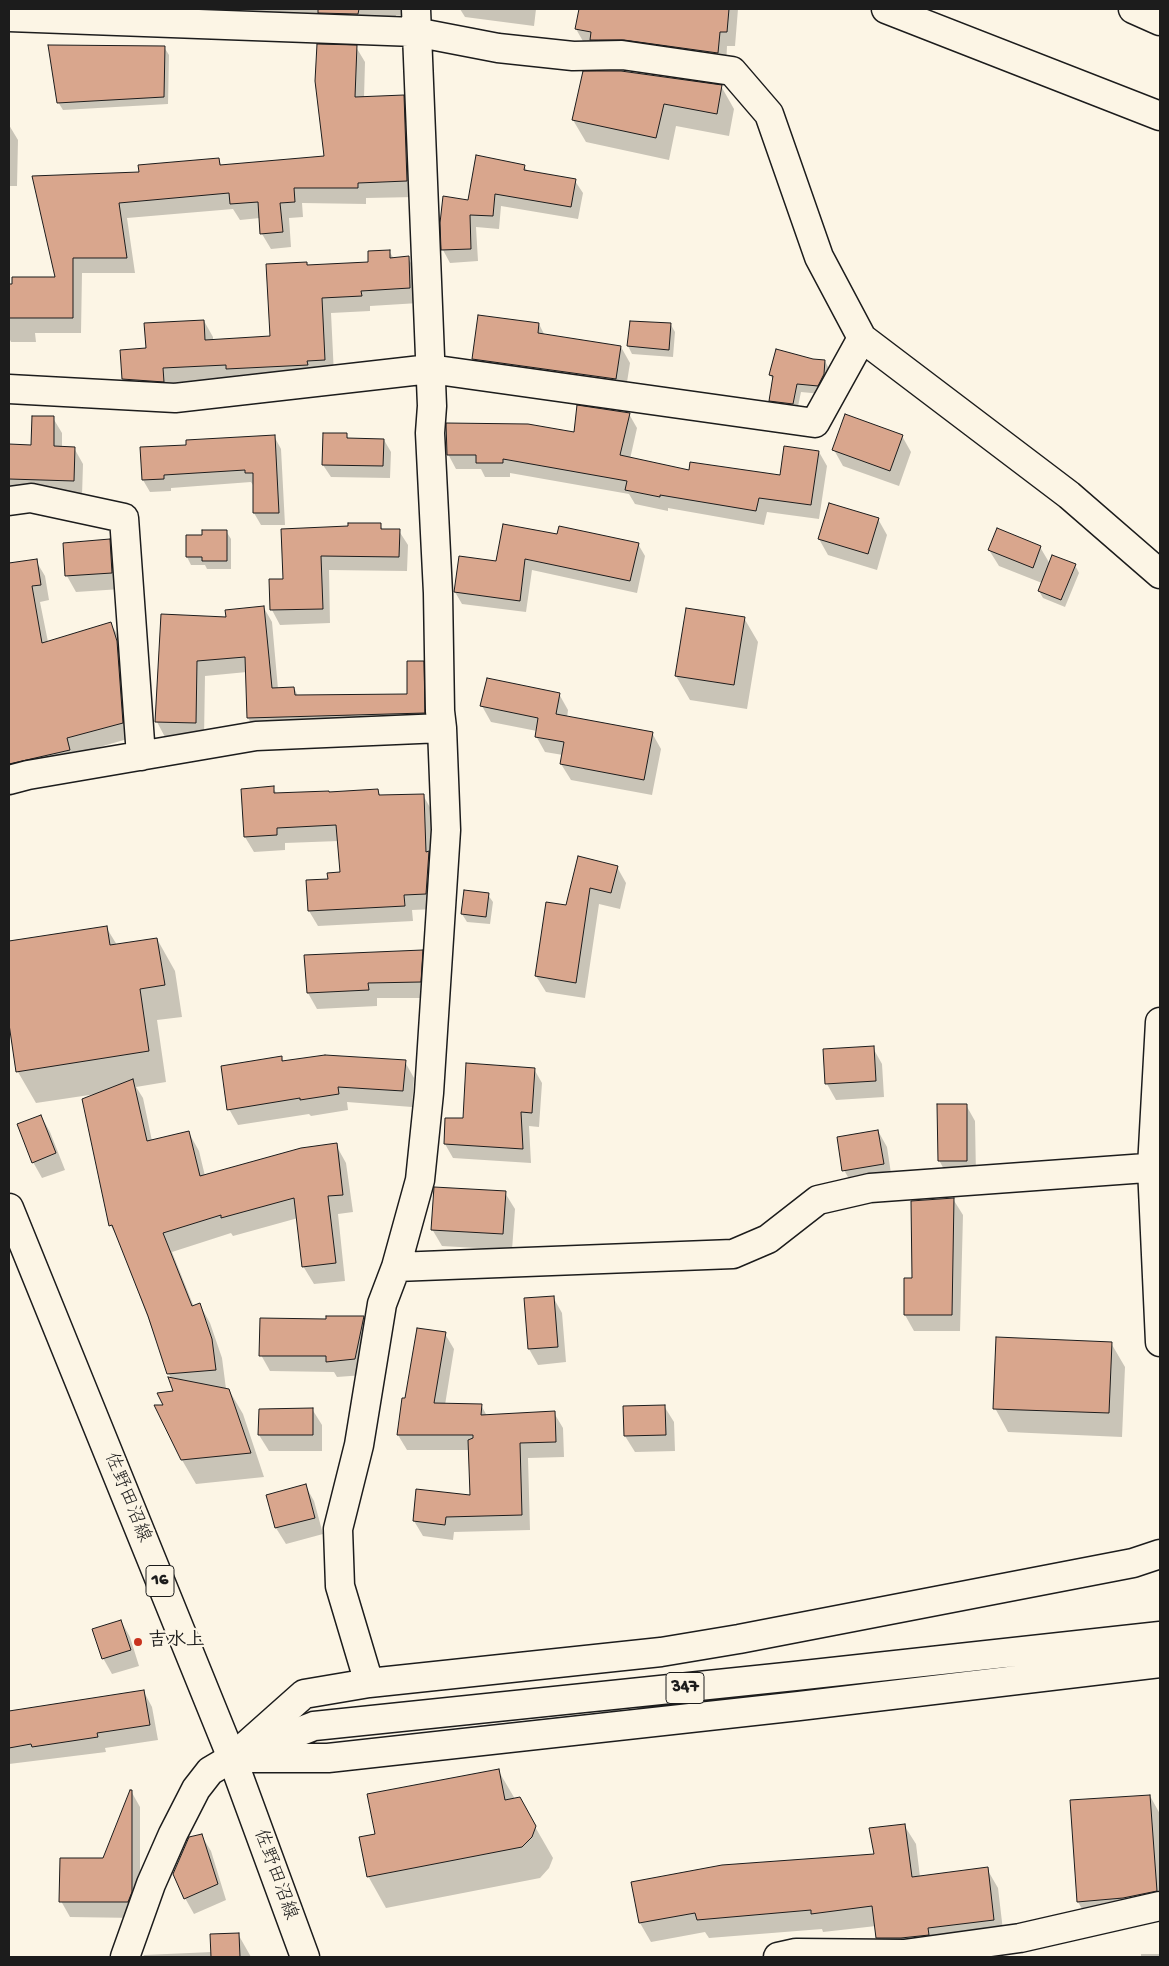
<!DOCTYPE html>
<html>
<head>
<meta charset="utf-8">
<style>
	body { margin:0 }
	#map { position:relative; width:1169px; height:1966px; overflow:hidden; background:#fcf5e5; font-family:"Gochi Hand",sans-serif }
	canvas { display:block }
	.frame { position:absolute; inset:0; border:10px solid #1c1c1c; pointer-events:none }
</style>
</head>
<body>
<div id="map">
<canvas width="1169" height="1966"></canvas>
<div class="frame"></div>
</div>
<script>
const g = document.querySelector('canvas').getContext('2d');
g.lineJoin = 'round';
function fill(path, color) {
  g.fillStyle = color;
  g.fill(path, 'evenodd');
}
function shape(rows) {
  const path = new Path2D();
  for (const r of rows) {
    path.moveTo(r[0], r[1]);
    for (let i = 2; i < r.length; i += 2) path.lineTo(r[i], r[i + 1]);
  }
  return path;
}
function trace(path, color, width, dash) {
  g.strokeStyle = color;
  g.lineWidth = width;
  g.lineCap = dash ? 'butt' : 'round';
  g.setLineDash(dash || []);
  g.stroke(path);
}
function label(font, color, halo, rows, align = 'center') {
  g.font = font + ' "Gochi Hand","Klee One",sans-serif';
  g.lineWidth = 4.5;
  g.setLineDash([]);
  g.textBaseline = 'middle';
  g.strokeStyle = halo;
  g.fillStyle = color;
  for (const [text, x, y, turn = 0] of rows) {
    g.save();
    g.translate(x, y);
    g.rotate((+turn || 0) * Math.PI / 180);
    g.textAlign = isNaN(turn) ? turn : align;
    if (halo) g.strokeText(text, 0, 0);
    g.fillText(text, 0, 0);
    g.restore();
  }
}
const shadow = shape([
	[133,9,408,9,408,16,396,15,395,27],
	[460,9,536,9,534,26,465,17],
	[580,9,738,9,735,46,727,46,726,67,584,43,576,29],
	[164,47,169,55,168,104,63,110,58,102],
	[356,47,365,62,364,98,403,96,412,112,416,197,366,198,366,204,302,203,303,217,289,218,291,247,271,249,262,234,260,218,240,220,233,209,127,218,135,273,82,273,81,333,35,333,36,342,11,342,9,338,9,286,57,278,140,173,218,159,222,166,325,158],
	[721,86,734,109,729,136,676,126,669,160,586,142,573,120],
	[9,125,18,140,17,186,9,186],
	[524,166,528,172,575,181,583,193,578,219,501,206,499,229,476,227,478,261,450,263,443,250,442,223,469,201],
	[389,251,394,259,408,258,417,273,419,303,370,306,370,311,331,313,334,375,172,384,172,397,132,395,123,379,121,351,147,349,204,321,213,337,213,341,271,337,306,263,308,266,369,263],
	[539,324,545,336,621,347,630,363,625,395,483,375,473,359],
	[671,325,675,332,673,357,632,354,628,346],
	[813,360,825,361,829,369,822,394,801,392,797,411,774,408,770,400,774,381,770,375],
	[629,414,637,428,630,459,690,471,781,476,819,452,827,466,819,519,767,512,764,525,668,508,668,511,635,504,629,494,510,473,510,477,485,477,481,469,456,469,448,454,575,434],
	[53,418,62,433,62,448,74,448,83,464,82,496,9,494,9,445,33,446],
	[346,435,349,439,384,440,391,452,390,478,331,477,323,465],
	[274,436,281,449,285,525,261,525,254,513,253,485,251,482,171,488,171,491,150,492,143,480,188,446],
	[902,436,911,452,899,486,843,466,834,450],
	[878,519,887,535,877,570,828,555,819,539],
	[380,525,383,530,399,531,408,545,407,571,329,570,330,623,280,625,272,610,271,580,285,580,283,530],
	[226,531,231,539,231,569,207,569,205,565,191,565,187,557,203,536],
	[558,535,638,544,645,556,637,593,532,570,526,612,462,604,455,592,497,562],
	[109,541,118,557,121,589,76,592,67,576,64,544],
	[1040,547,1050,564,1075,565,1079,573,1065,607,1043,598,1039,591,1042,583,999,566,989,550],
	[36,561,45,576,49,600,40,602,48,642,111,624,120,639,131,738,75,754,9,781,9,721,13,720,9,700,9,565],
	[264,608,272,622,278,689,294,688,298,696,408,695,423,662,431,677,432,728,257,733,248,718,247,672,205,676,204,738,165,737,157,722,162,616,227,618],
	[744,618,758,642,747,709,690,700,676,676],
	[559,694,568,710,567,718,652,733,661,749,652,795,571,780,561,764,563,755,545,752,536,736,537,731,491,722,482,706],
	[273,788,277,794,329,794,377,790,381,796,423,795,432,811,435,909,412,910,413,921,318,926,309,911,329,880,341,873,339,841,285,843,285,850,254,852,245,837,242,790],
	[579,858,617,867,626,883,620,909,599,904,585,998,546,992,536,976,567,906],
	[488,895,493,902,490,924,467,922,462,914],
	[106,927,117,945,157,939,175,971,182,1017,157,1020,166,1082,136,1087,143,1098,152,1141,189,1133,199,1151,205,1176,336,1145,346,1163,353,1212,338,1214,345,1281,314,1284,303,1266,298,1218,233,1236,231,1233,172,1252,194,1307,200,1305,210,1323,222,1358,226,1389,229,1390,243,1414,264,1477,196,1484,182,1460,165,1406,174,1392,171,1379,119,1241,111,1226,83,1100,96,1094,36,1103,18,1072,9,1016,9,942],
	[422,952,431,968,429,998,377,998,377,1006,317,1009,308,993,305,956],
	[873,1048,882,1064,884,1097,836,1100,827,1084],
	[281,1057,284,1062,405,1062,414,1078,412,1107,347,1102,348,1110,311,1116,309,1114,238,1125,229,1109],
	[534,1069,542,1083,539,1127,529,1126,531,1163,453,1158,445,1144,464,1120],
	[966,1105,975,1121,976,1176,948,1177,939,1160],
	[41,1116,50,1132,65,1170,42,1178,33,1162],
	[878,1131,887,1147,892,1180,853,1186,844,1170],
	[505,1193,515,1209,512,1250,442,1246,432,1229],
	[953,1199,963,1215,960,1331,914,1331,905,1315,905,1279,913,1279],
	[553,1297,562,1313,566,1362,538,1365,529,1349],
	[364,1317,373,1333,364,1375,337,1377,334,1372,270,1371,261,1355,328,1320],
	[445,1334,454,1349,445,1405,481,1405,487,1416,554,1413,563,1428,564,1457,528,1458,530,1530,454,1532,453,1540,423,1536,414,1521,471,1496,470,1450,407,1450,398,1435,406,1399],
	[1111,1343,1125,1367,1122,1437,1008,1432,995,1408],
	[664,1406,674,1422,675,1451,635,1452,625,1436],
	[312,1409,322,1425,322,1451,269,1451,259,1435,260,1410],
	[305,1485,314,1501,323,1534,286,1544,276,1528,268,1496],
	[121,1621,130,1637,139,1666,112,1674,103,1658],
	[144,1692,152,1707,158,1740,105,1748,106,1752,9,1764,9,1712],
	[498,1770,515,1799,519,1799,553,1858,549,1868,540,1878,386,1908,368,1876,376,1835],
	[131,1791,140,1807,140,1909,137,1918,70,1917,61,1901,104,1860],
	[1150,1796,1160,1814,1160,1917,1092,1926,1078,1902],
	[904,1825,916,1844,920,1877,987,1869,998,1888,1004,1939,888,1957,877,1938,876,1926,823,1932,822,1929,709,1938,705,1932,651,1942,640,1923,875,1855],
	[201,1835,211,1851,226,1900,194,1914,185,1898],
	[238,1934,251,1957,143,1957,144,1955,212,1952],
	[1141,1954,1160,1954,1160,1957,1141,1957]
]);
const building = shape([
	[318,9,359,9,358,14,318,13,318,9],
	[579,9,729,9,727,32,720,32,718,53,624,40,590,40,591,32,575,29,579,9],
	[317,44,357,45,355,97,404,95,407,181,358,183,358,188,294,188,295,202,280,203,283,232,260,234,258,202,230,204,229,193,119,203,127,258,73,258,73,318,9,318,9,284,12,284,12,277,55,277,32,176,139,172,138,165,219,158,220,165,324,156,315,81,317,44],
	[48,45,165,46,164,97,57,103,48,45],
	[583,71,621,71,722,85,717,114,664,104,656,138,572,120,583,71],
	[476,155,525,165,524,170,576,179,571,207,495,194,493,216,470,215,471,249,441,250,440,223,443,196,468,200,476,155],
	[390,250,390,258,409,256,410,288,361,291,362,296,322,298,325,360,307,361,308,365,226,369,226,365,163,368,164,382,122,379,120,350,146,348,144,323,204,320,205,340,270,336,266,264,307,262,307,265,368,262,368,251,390,250],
	[478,315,539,323,538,333,621,346,616,379,472,359,478,315],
	[630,321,671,323,669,350,627,346,630,321],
	[776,349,813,359,825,360,824,374,818,386,797,384,793,404,769,401,773,376,769,375,776,349],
	[577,405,630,413,620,455,689,470,690,462,780,475,784,446,819,451,811,505,759,498,756,511,660,495,660,497,625,490,627,481,503,459,503,463,476,463,476,455,447,455,446,423,528,424,574,432,577,405],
	[845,414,903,435,890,471,832,450,845,414],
	[32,416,54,416,54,446,75,447,74,481,9,479,9,444,31,445,32,416],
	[323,433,347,433,347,438,384,439,383,466,322,465,323,433],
	[275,435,279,513,253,513,253,473,245,473,245,470,164,475,164,479,142,480,140,447,186,445,186,440,275,435],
	[829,503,879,518,868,554,818,539,829,503],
	[348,523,381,523,381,529,400,529,399,557,321,556,323,609,270,610,269,579,283,579,281,529,348,526,348,523],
	[503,524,557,534,559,526,639,543,630,581,525,559,520,601,454,592,459,556,496,561,503,524],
	[997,528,1041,546,1033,568,988,550,997,528],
	[202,530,227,530,227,561,202,561,202,557,186,557,186,535,202,535,202,530],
	[110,539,112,573,65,576,63,543,110,539],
	[1052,555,1076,564,1061,600,1038,591,1052,555],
	[37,559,41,585,32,586,42,643,111,622,117,641,123,723,67,738,70,750,9,764,9,563,37,559],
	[264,606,272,688,294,687,295,695,407,694,407,661,424,661,425,713,247,718,245,657,197,661,196,723,155,722,161,614,226,617,225,610,264,606],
	[686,608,745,617,734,685,675,676,686,608],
	[487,678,560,693,556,714,653,732,644,780,560,764,564,742,535,737,538,718,480,706,487,678],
	[274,786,274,793,329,791,329,792,378,789,379,795,424,794,426,852,429,851,426,894,404,895,405,906,308,911,306,880,328,879,327,873,340,872,336,825,277,828,277,835,244,837,241,789,274,786],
	[578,856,618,866,611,893,590,888,576,983,535,976,546,902,566,905,578,856],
	[464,890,489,893,486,917,461,914,464,890],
	[107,926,110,945,157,938,165,985,140,989,149,1051,16,1072,9,1024,9,941,107,926],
	[423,950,421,982,368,983,369,990,307,993,304,955,423,950],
	[874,1046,876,1081,825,1084,823,1049,874,1046],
	[325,1055,406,1060,403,1091,338,1087,339,1094,300,1100,300,1098,227,1110,221,1066,282,1056,282,1061,325,1055],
	[466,1063,535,1068,532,1113,521,1112,523,1149,444,1144,445,1118,463,1118,466,1063],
	[133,1079,147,1141,189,1131,200,1176,301,1148,337,1143,343,1195,328,1196,336,1263,302,1267,294,1198,221,1218,221,1215,163,1233,192,1306,200,1303,212,1339,216,1370,167,1374,148,1316,112,1225,109,1226,82,1099,133,1079],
	[937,1104,967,1104,967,1161,938,1161,937,1104],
	[41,1115,56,1153,32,1163,17,1124,41,1115],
	[878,1130,884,1164,842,1171,837,1137,878,1130],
	[434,1187,506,1191,503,1234,431,1230,434,1187],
	[954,1198,952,1315,904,1315,904,1278,912,1278,911,1201,954,1198],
	[554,1296,558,1347,528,1349,524,1298,554,1296],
	[326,1316,364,1316,355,1359,326,1362,326,1356,259,1356,260,1318,326,1319,326,1316],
	[417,1328,446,1332,434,1403,482,1404,481,1415,555,1411,556,1442,520,1443,522,1515,446,1517,445,1525,413,1521,416,1489,470,1495,468,1440,473,1438,473,1435,397,1435,402,1398,405,1398,417,1328],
	[996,1337,1112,1342,1109,1413,993,1409,996,1337],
	[168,1377,229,1389,251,1453,181,1460,154,1405,163,1405,157,1393,173,1391,168,1377],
	[665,1405,666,1435,624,1436,623,1406,665,1405],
	[313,1408,313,1435,258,1435,259,1409,313,1408],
	[306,1484,315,1518,275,1528,266,1495,306,1484],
	[121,1620,131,1650,102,1659,92,1629,121,1620],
	[144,1690,150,1725,97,1733,98,1737,32,1747,31,1744,9,1748,9,1711,144,1690],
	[499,1769,505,1800,520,1797,536,1826,532,1837,522,1847,367,1877,359,1837,375,1834,367,1794,499,1769],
	[130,1790,132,1790,132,1892,128,1902,59,1902,60,1858,103,1858,130,1790],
	[1150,1795,1157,1891,1123,1898,1077,1902,1070,1800,1150,1795],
	[905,1824,912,1877,988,1867,994,1920,928,1928,929,1935,901,1938,876,1938,872,1906,811,1914,811,1910,697,1920,695,1913,639,1923,631,1882,722,1865,874,1854,869,1828,905,1824],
	[202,1834,218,1884,184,1899,173,1874,189,1837,202,1834],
	[239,1933,240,1957,211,1957,210,1934,239,1933]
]);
const minor = shape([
	[886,9,1160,116],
	[9,17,415,32,498,48,573,56,622,55,732,71,769,114,819,257,862,338,1069,495,1160,574],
	[9,389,175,398,430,369,815,423,862,338],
	[9,501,31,498,124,518,141,756],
	[9,780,28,775,256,736,442,728],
	[1160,1022,1152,1167,1160,1342],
	[396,1267,733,1254,768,1239,818,1200,870,1188,1160,1167],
	[369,1683,340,1586,338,1529,359,1445,382,1304,396,1267,420,1180,429,1093,446,830,442,728,440,711,438,593,430,433,432,406,416,9],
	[125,1957,151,1884,173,1834,196,1789,210,1771,232,1758,304,1694,369,1683,661,1652,739,1639,1133,1563,1160,1554],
	[778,1957,796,1953,904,1954,1020,1938,1160,1906]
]);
const major = shape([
	[9,1208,232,1758,305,1957]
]);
const highway = shape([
	[1133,9,1160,21],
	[232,1758,314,1726,795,1676,1160,1636],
	[248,1758,328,1758,799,1706,1160,1663]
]);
const markers = [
	[138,1642,5,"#c8321e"]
];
const shields = [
	[160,1581,28],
	[685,1688,38]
];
const shieldNames = [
	["16",160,1581],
	["347",685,1688]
];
const streetNames = [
	["佐野田沼線",126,1498,68],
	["佐野田沼線",274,1875,70]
];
const poiNames = [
	["吉水上",148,1642]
];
fill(shadow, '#0003');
fill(building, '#d9a68d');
trace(building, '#1c1c1c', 1);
trace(minor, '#1c1c1c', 31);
trace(major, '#1c1c1c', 31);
trace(highway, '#1c1c1c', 31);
trace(minor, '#fcf5e5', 28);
trace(major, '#fcf5e5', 28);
trace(highway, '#fcf5e5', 28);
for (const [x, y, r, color] of markers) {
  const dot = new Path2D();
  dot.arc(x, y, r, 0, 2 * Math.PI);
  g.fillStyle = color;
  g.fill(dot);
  trace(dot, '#fcf5e5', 2);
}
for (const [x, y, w] of shields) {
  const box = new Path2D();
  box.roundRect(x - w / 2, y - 15.5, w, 31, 4);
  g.fillStyle = '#fcf5e5';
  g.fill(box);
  trace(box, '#1c1c1c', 1);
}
label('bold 18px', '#1c1c1c', null, shieldNames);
label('19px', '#1c1c1c', '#fcf5e5', streetNames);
label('bold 19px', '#1c1c1c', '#fcf5e5', poiNames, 'left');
</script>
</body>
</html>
